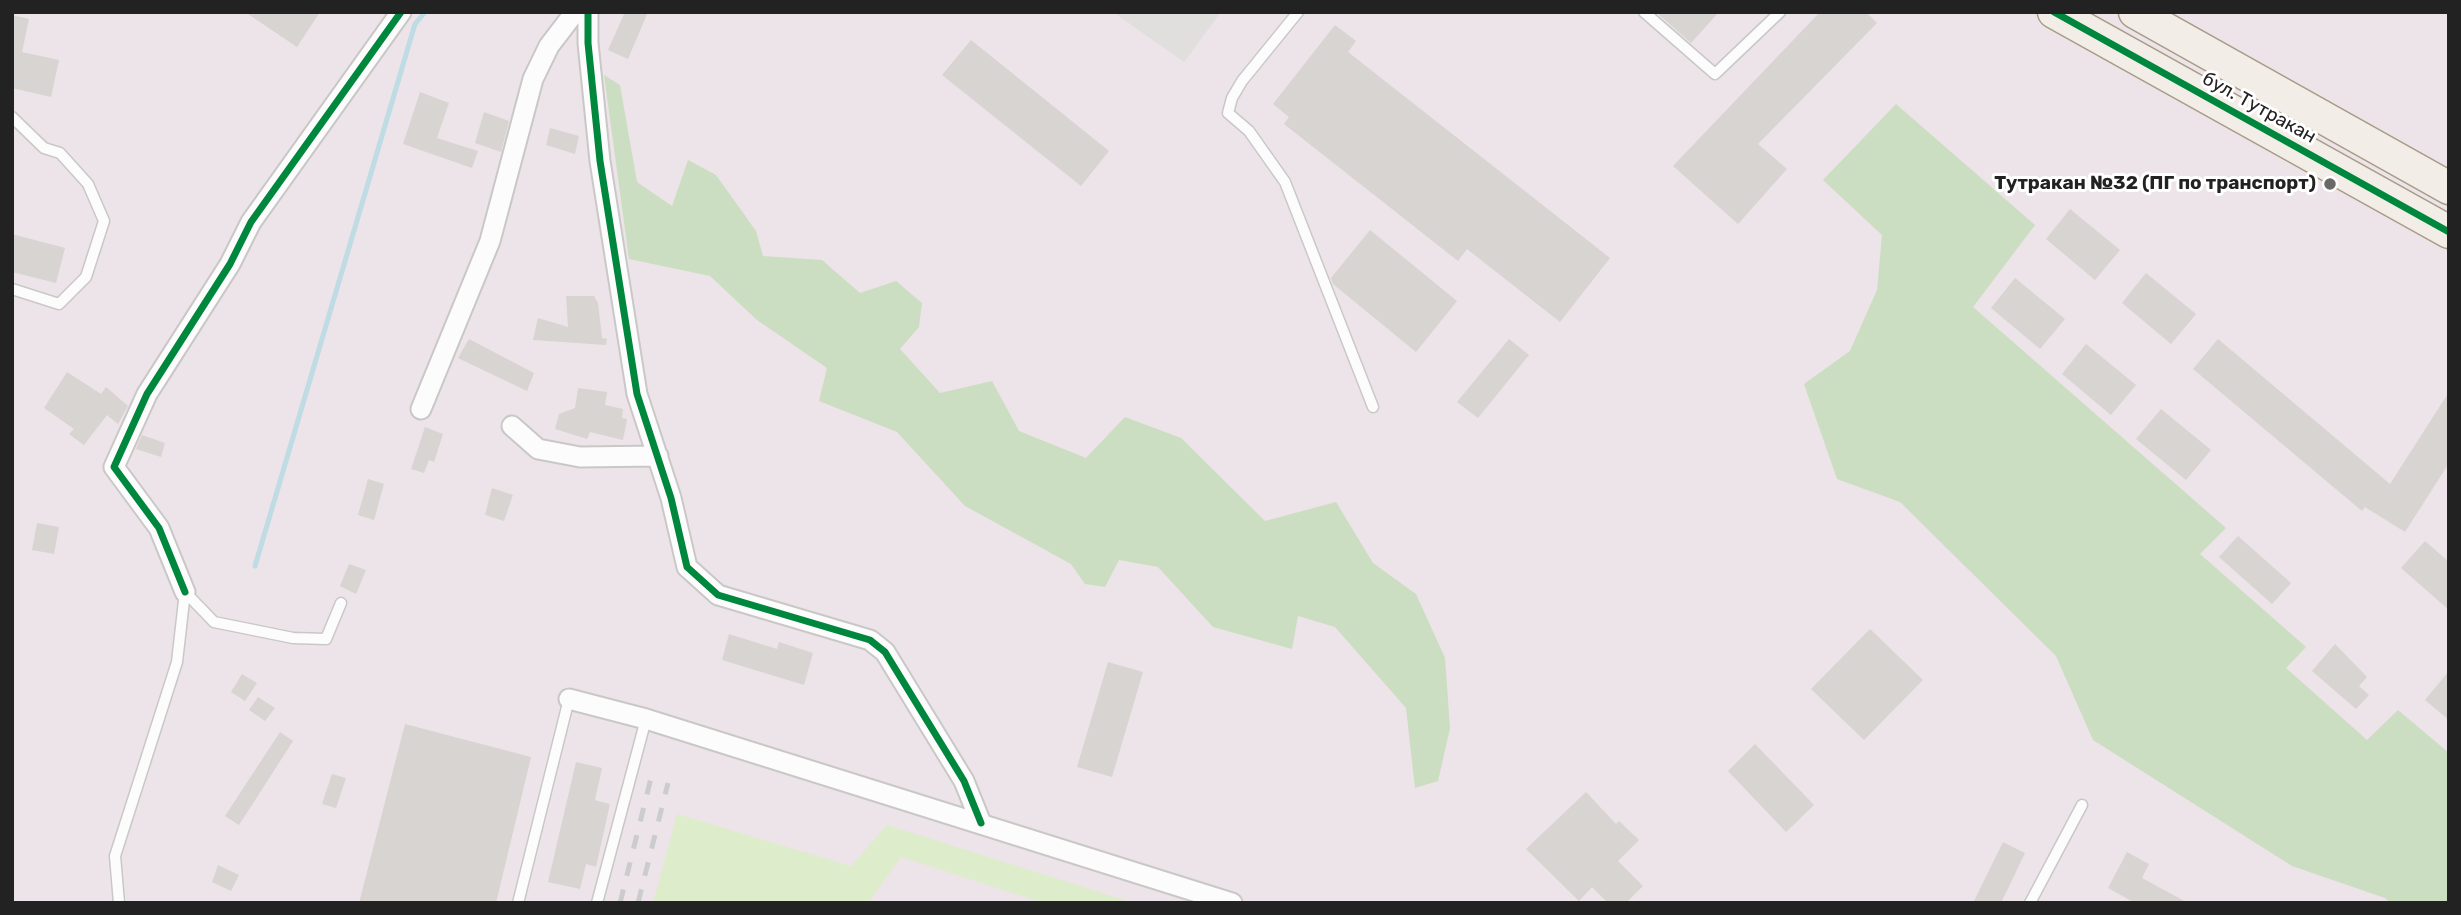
<!DOCTYPE html>
<html>
<head>
<meta charset="utf-8">
<style>
	body { margin:0 }
	#map { position:relative; width:2461px; height:915px; overflow:hidden; background:#f0eeeb; font-family:Rubik,sans-serif }
	canvas { display:block }
	.frame { position:absolute; inset:0; border:14px solid #222; pointer-events:none }
</style>
</head>
<body>
<div id="map">
<canvas width="2461" height="915"></canvas>
<div class="frame"></div>
</div>
<script>
const g = document.querySelector('canvas').getContext('2d');
g.lineJoin = 'round';
function fill(path, color) {
  g.fillStyle = color;
  g.fill(path, 'evenodd');
}
function shape(rows) {
  const path = new Path2D();
  for (const r of rows) {
    path.moveTo(r[0], r[1]);
    for (let i = 2; i < r.length; i += 2) path.lineTo(r[i], r[i + 1]);
  }
  return path;
}
function trace(path, color, width, dash) {
  g.strokeStyle = color;
  g.lineWidth = width;
  g.lineCap = dash ? 'butt' : 'round';
  g.setLineDash(dash || []);
  g.stroke(path);
}
function label(font, color, halo, rows, align = 'center') {
  g.font = font + ' Rubik,sans-serif';
  g.lineWidth = 6;
  g.setLineDash([]);
  g.textBaseline = 'middle';
  g.strokeStyle = halo;
  g.fillStyle = color;
  for (const [text, x, y, turn = 0] of rows) {
    g.save();
    g.translate(x, y);
    g.rotate((+turn || 0) * Math.PI / 180);
    g.textAlign = isNaN(turn) ? turn : align;
    if (halo) g.strokeText(text, 0, 0);
    g.fillText(text, 0, 0);
    g.restore();
  }
}
const industrial = shape([
	[12,12,2449,12,2449,903,12,903]
]);
const grass = shape([
	[677,814,851,866,887,825,1134,903,1043,903,901,857,868,903,653,903]
]);
const forest = shape([
	[604,75,620,85,637,182,672,206,688,160,716,175,756,231,763,256,822,260,860,293,896,281,922,303,919,327,900,349,940,393,992,381,1019,431,1086,458,1125,417,1181,438,1265,521,1336,502,1373,563,1416,594,1445,658,1450,728,1438,781,1415,788,1406,708,1335,627,1298,616,1292,649,1213,627,1158,567,1119,560,1105,587,1085,584,1071,564,965,506,897,432,819,401,827,368,757,320,710,276,629,259],
	[1896,104,2035,225,1973,307,2226,528,2200,554,2306,647,2286,668,2367,740,2398,710,2449,753,2449,903,2390,903,2385,898,2292,866,2093,740,2056,656,1900,502,1837,479,1804,384,1850,351,1877,290,1882,235,1823,180]
]);
const parking = shape([
	[1113,12,1221,12,1184,62]
]);
const stream = shape([
	[255,566,415,24,425,12]
]);
const building = shape([
	[245,12,320,12,297,47],
	[625,12,648,12,628,59,608,50],
	[1656,12,1719,12,1691,43],
	[1820,12,1866,12,1877,23,1758,144,1787,169,1738,224,1673,166],
	[12,15,29,19,22,52,59,60,51,97,12,88],
	[1335,25,1356,41,1348,52,1610,258,1560,322,1467,249,1458,261,1284,124,1289,117,1273,104],
	[971,40,1109,151,1081,186,942,75],
	[420,92,449,103,437,138,478,151,472,168,403,144],
	[484,112,509,121,501,152,475,143],
	[550,128,579,136,575,154,546,145],
	[2070,209,2120,250,2095,280,2046,239],
	[1370,230,1457,301,1416,352,1333,284,1331,278],
	[12,234,65,248,56,283,12,272],
	[2146,273,2196,314,2171,344,2122,303],
	[2015,278,2065,319,2040,349,1991,308],
	[566,296,594,296,598,303,602,338,607,339,606,345,533,340,538,318,568,327],
	[469,339,534,373,527,391,458,358],
	[1509,339,1529,355,1478,418,1457,402],
	[2218,339,2390,484,2449,392,2449,463,2405,532,2365,507,2362,511,2193,369],
	[2086,344,2136,385,2111,415,2062,374],
	[67,372,101,394,106,387,128,406,118,424,107,415,84,445,69,434,74,429,44,408],
	[578,388,607,392,605,405,623,409,622,418,627,419,623,440,590,432,587,439,555,429,559,414,575,408],
	[2161,409,2211,450,2186,480,2136,439],
	[425,427,443,434,434,462,429,460,424,473,411,469],
	[142,435,165,443,161,457,136,449],
	[368,479,384,484,374,520,358,515],
	[492,488,513,495,504,521,485,515],
	[37,523,59,527,54,554,32,550],
	[2238,536,2291,583,2272,604,2219,557],
	[2425,541,2449,562,2449,610,2401,568],
	[349,564,366,570,356,594,340,586],
	[1870,629,1923,680,1864,740,1811,689],
	[729,634,777,649,779,642,813,653,804,685,722,660],
	[2335,644,2367,677,2359,686,2369,695,2356,709,2312,671],
	[1108,662,1143,672,1112,777,1077,767],
	[2449,671,2449,720,2425,700],
	[242,674,257,683,245,701,231,692],
	[258,697,275,708,265,721,249,710],
	[405,724,531,757,496,903,359,903],
	[280,732,293,741,239,825,225,816],
	[1755,744,1814,805,1786,832,1728,771],
	[576,762,602,768,595,800,610,804,596,867,586,864,580,889,548,882],
	[332,774,346,778,336,808,322,804],
	[1586,792,1616,824,1619,821,1639,840,1618,861,1643,886,1626,903,1608,903,1592,887,1579,901,1526,849],
	[2003,842,2025,853,2001,903,1973,903],
	[2127,852,2149,864,2142,878,2188,903,2135,903,2108,888],
	[218,865,239,875,231,891,212,882]
]);
const service = shape([
	[1298,12,1242,81,1232,98,1228,113,1249,131,1285,182,1373,407],
	[1644,12,1715,74,1780,12],
	[12,117,44,148,60,153,88,184,104,221,86,277,59,304,12,289],
	[119,903,115,856,177,662,185,592,214,622,293,638,326,639,341,603],
	[518,903,569,699],
	[597,903,646,719],
	[2030,903,2082,805]
]);
const minor = shape([
	[588,12,588,43,600,161,637,394,671,498,687,567,718,595,870,640,885,652,964,781,981,823],
	[421,409,490,241,533,79,549,46,575,12],
	[512,426,538,449,580,457,658,456],
	[185,592,159,528,114,467,147,394,230,264,251,222,401,12],
	[569,699,646,719,1232,903]
]);
const primary = shape([
	[2054,12,2449,232],
	[2135,12,2449,188]
]);
const rail = shape([
	[620,903,653,770],
	[638,903,668,783]
]);
const cycleway = shape([
	[588,12,588,43,600,161,637,394,671,498,687,567,718,595,870,640,885,652,964,781,981,823],
	[2054,12,2449,232],
	[185,592,159,528,114,467,147,394,230,264,251,222,401,12]
]);
const markers = [
	[2330,184,7,"#6a6968"]
];
const streetNames = [
	["бул. Тутракан",2259,108,29]
];
const poiNames = [
	["Тутракан №32 (ПГ по транспорт)",2316,184]
];
fill(industrial, '#ede4e9');
fill(grass, '#ddeccb');
fill(forest, '#cbdec1');
fill(parking, '#e0dfde');
trace(stream, '#bfdbe3', 5);
fill(building, '#d7d4d2');
trace(service, '#c9c8c7', 13);
trace(minor, '#c9c8c7', 23);
trace(primary, '#a79c86', 35);
trace(service, '#fdfcfc', 10);
trace(minor, '#fdfcfc', 19);
trace(primary, '#f3ede7', 32);
trace(rail, '#ccc', 5, [14, 14]);
trace(cycleway, '#00873e', 7);
for (const [x, y, r, color] of markers) {
  const dot = new Path2D();
  dot.arc(x, y, r, 0, 2 * Math.PI);
  g.fillStyle = color;
  g.fill(dot);
  trace(dot, '#fff', 2.5);
}
label('19px', '#222', '#fff', streetNames);
label('bold 19px', '#222', '#fff', poiNames, 'right');
</script>
</body>
</html>
